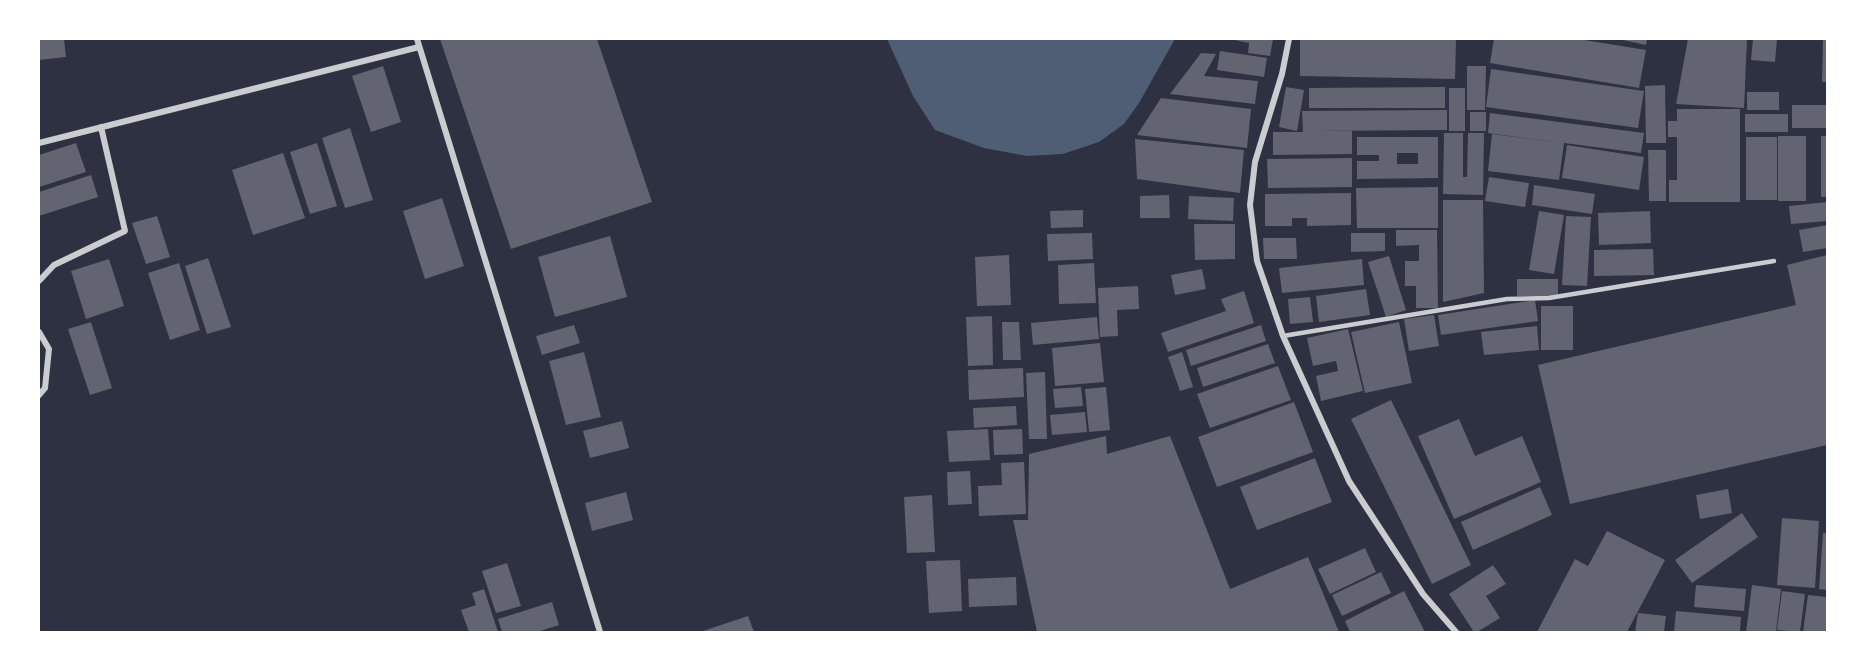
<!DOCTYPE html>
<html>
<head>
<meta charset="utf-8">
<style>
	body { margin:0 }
	#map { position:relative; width:1866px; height:671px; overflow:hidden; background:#2d3142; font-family:"Nunito Sans",sans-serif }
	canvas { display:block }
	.frame { position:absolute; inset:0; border:40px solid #fff; pointer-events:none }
</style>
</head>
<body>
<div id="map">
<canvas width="1866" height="671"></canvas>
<div class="frame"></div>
</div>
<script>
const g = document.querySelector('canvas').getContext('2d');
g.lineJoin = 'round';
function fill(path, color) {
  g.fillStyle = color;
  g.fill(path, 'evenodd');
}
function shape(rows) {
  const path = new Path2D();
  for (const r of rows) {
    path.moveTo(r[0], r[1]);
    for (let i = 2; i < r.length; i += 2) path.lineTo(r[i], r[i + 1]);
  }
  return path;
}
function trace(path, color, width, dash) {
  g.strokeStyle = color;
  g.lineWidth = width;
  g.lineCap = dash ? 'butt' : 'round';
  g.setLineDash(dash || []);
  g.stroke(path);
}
const water = shape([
	[887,39,1175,39,1139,103,1124,124,1099,142,1063,154,1027,156,984,148,935,130,913,96]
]);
const building = shape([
	[39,39,64,39,66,57,39,60],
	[440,39,597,39,652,202,511,249],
	[1230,39,1273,39,1270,56,1248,53,1249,43],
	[1300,39,1456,39,1455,79,1300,76],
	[1494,39,1578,39,1646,50,1639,88,1490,63],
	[1618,39,1647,39,1646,45],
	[1688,39,1747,39,1744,108,1676,104],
	[1753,39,1777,39,1775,62,1751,60],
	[1823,39,1827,39,1827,82,1822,82],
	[1220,51,1267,58,1264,77,1217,70],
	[1201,53,1216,54,1204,76,1258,81,1255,104,1170,94],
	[383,66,401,122,371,132,352,76],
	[1467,66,1486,66,1485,110,1467,110],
	[1491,69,1644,91,1638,128,1486,107],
	[1665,85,1666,143,1646,143,1645,86],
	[1286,87,1304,90,1297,131,1279,127],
	[1445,87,1445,108,1309,108,1309,88],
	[1449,88,1465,88,1465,131,1449,131],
	[1747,92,1779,92,1779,110,1747,110],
	[1161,98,1251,109,1247,148,1137,135],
	[1792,105,1827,105,1827,128,1792,128],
	[1677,109,1740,109,1740,202,1669,202,1669,180,1677,180,1677,137,1668,137,1668,121,1677,121],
	[1447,110,1447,130,1306,131,1352,131,1352,154,1273,155,1273,132,1303,132,1302,111],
	[1470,112,1486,112,1486,131,1470,131],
	[1490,113,1644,133,1641,153,1564,143,1559,180,1488,171,1492,134,1561,143,1488,133],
	[1745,114,1788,114,1788,132,1745,132],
	[350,128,373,200,345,208,322,138],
	[1444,133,1463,133,1463,177,1467,177,1468,133,1484,133,1483,195,1443,194],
	[1778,136,1806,136,1806,201,1778,201],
	[1821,136,1827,136,1827,197,1821,197],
	[1357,137,1438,137,1438,178,1357,179,1357,161,1379,161,1379,155,1357,155],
	[1397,153,1418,153,1418,164,1397,164],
	[1746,137,1777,137,1777,200,1746,200],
	[1135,139,1244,150,1240,193,1137,179],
	[76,143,86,172,39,187,39,155],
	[317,143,337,206,310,214,290,152],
	[1567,145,1644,157,1639,190,1562,178],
	[1648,150,1666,150,1666,201,1649,201],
	[283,153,305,218,253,235,232,170],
	[1352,158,1352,187,1268,188,1267,159],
	[91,175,98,197,39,216,39,192],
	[1489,177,1529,183,1525,207,1485,201],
	[1534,185,1595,194,1592,214,1532,205],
	[1438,187,1438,228,1357,228,1356,188],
	[1351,193,1351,225,1307,226,1307,218,1292,218,1292,226,1265,226,1265,194],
	[1169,195,1170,218,1140,218,1140,196],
	[1189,196,1234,198,1233,221,1188,219],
	[442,198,464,266,425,279,403,211],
	[1443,200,1483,200,1484,293,1443,302],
	[1827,202,1827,221,1791,224,1789,206],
	[1083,210,1083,227,1051,228,1050,211],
	[1539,211,1564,215,1554,274,1529,270],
	[1650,211,1651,243,1599,245,1598,213],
	[157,216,170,257,146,264,132,223],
	[1566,216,1591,217,1587,286,1562,285],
	[1194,224,1235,224,1235,259,1195,260],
	[1827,225,1827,248,1803,252,1799,230],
	[1396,230,1437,230,1438,308,1416,308,1416,286,1405,286,1405,261,1419,261,1419,245,1396,246],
	[1092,233,1093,259,1048,261,1047,234],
	[1351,233,1385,233,1385,251,1351,252],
	[610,236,627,297,555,317,538,257],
	[1263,238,1296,238,1297,259,1264,259],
	[1653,249,1654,275,1594,276,1594,250],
	[1009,255,1011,305,977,306,975,257],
	[1827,255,1827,445,1570,504,1538,365,1796,305,1787,265],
	[1389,256,1406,310,1386,317,1368,262],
	[208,258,231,327,207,334,185,266],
	[109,259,124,306,86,319,71,271],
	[1362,259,1364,285,1282,293,1279,268],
	[179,263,200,330,170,340,148,273],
	[1094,263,1096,303,1059,304,1058,265],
	[1202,269,1206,289,1175,295,1171,275],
	[1517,279,1558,279,1558,296,1517,296],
	[1138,286,1139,309,1117,310,1118,336,1100,337,1098,288],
	[1366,289,1370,315,1319,322,1316,296],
	[1244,291,1254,323,1168,352,1161,333,1226,311,1221,299],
	[1310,297,1313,322,1290,324,1288,299],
	[1535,300,1538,321,1441,335,1438,315],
	[1541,306,1573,306,1573,350,1541,350],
	[1434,315,1439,346,1409,351,1404,319],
	[992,316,993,365,968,366,966,317],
	[1097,317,1099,339,1033,345,1031,323],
	[91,322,112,388,90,395,68,329],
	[1002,322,1019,322,1021,360,1003,360],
	[1399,322,1412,383,1365,393,1351,332],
	[574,325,580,343,542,355,536,336],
	[1261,325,1266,341,1191,366,1186,350],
	[1537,326,1539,350,1484,355,1481,332],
	[1348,329,1363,391,1321,401,1316,376,1338,371,1336,361,1313,366,1307,338],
	[1100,343,1104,382,1055,386,1052,348],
	[1268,344,1275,363,1203,387,1197,368],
	[584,352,601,417,566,425,549,361],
	[1182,352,1193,387,1180,391,1168,357],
	[1278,366,1291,400,1210,428,1197,394],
	[1023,368,1024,397,969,400,968,370],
	[1045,372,1047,439,1029,439,1026,373],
	[1081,387,1083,406,1055,408,1053,389],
	[1106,387,1110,430,1089,432,1085,389],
	[1391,400,1471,565,1432,584,1351,419],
	[1294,402,1313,452,1217,487,1198,437],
	[1016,406,1017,425,974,428,973,408],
	[1085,412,1087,432,1052,435,1050,415],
	[1459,419,1475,456,1522,436,1541,482,1454,519,1418,436],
	[622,421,629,448,590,458,583,431],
	[988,429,990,460,949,462,947,431],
	[1022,429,1023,454,994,455,993,430],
	[1106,436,1107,454,1170,436,1230,589,1308,557,1339,632,1037,632,1013,520,1028,520,1029,454],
	[1315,458,1332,502,1257,530,1240,487],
	[1024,462,1026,514,979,516,978,486,1002,485,1001,463],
	[970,471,972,504,948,505,947,472],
	[1540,487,1552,515,1473,550,1461,522],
	[1728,489,1732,513,1700,519,1696,495],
	[626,492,633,520,592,531,585,503],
	[932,495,935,552,907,553,904,497],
	[1742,513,1758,537,1692,583,1675,560],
	[1782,518,1819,521,1815,588,1777,585],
	[1607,531,1665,560,1627,632,1537,632,1575,559,1588,566],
	[1823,533,1827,533,1827,590,1819,589],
	[1365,548,1376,572,1330,594,1318,569],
	[960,560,962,611,929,613,926,561],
	[507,563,521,606,496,613,482,571],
	[1493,565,1506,584,1486,596,1500,618,1477,632,1474,632,1449,594],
	[1381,572,1391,593,1342,616,1332,595],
	[1016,577,1017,605,969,607,968,579],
	[1696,585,1746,589,1744,611,1694,607],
	[1752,585,1781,589,1776,632,1746,632],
	[484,589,498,632,469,632,461,610,476,605,472,593],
	[1404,591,1425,632,1350,632,1345,621],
	[1782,591,1805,594,1800,632,1777,630],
	[1808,595,1827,597,1827,632,1803,632],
	[552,602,559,625,537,632,502,632,498,619],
	[1676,611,1741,617,1740,632,1674,632],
	[1638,613,1666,616,1664,632,1635,632],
	[748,616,754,632,700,632]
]);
const service = shape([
	[1283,336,1507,299,1549,298,1774,261]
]);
const minor = shape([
	[417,39,600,632],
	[1289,39,1282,74,1255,162,1250,205,1257,261,1283,336,1349,481,1423,594,1456,632],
	[39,143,419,47],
	[39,281,54,265,125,231,101,127],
	[39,332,49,349,45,388,39,395]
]);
fill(water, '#4f5d75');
fill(building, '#626471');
trace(service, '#caccd0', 4.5);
trace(minor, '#caccd0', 6);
</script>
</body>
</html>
